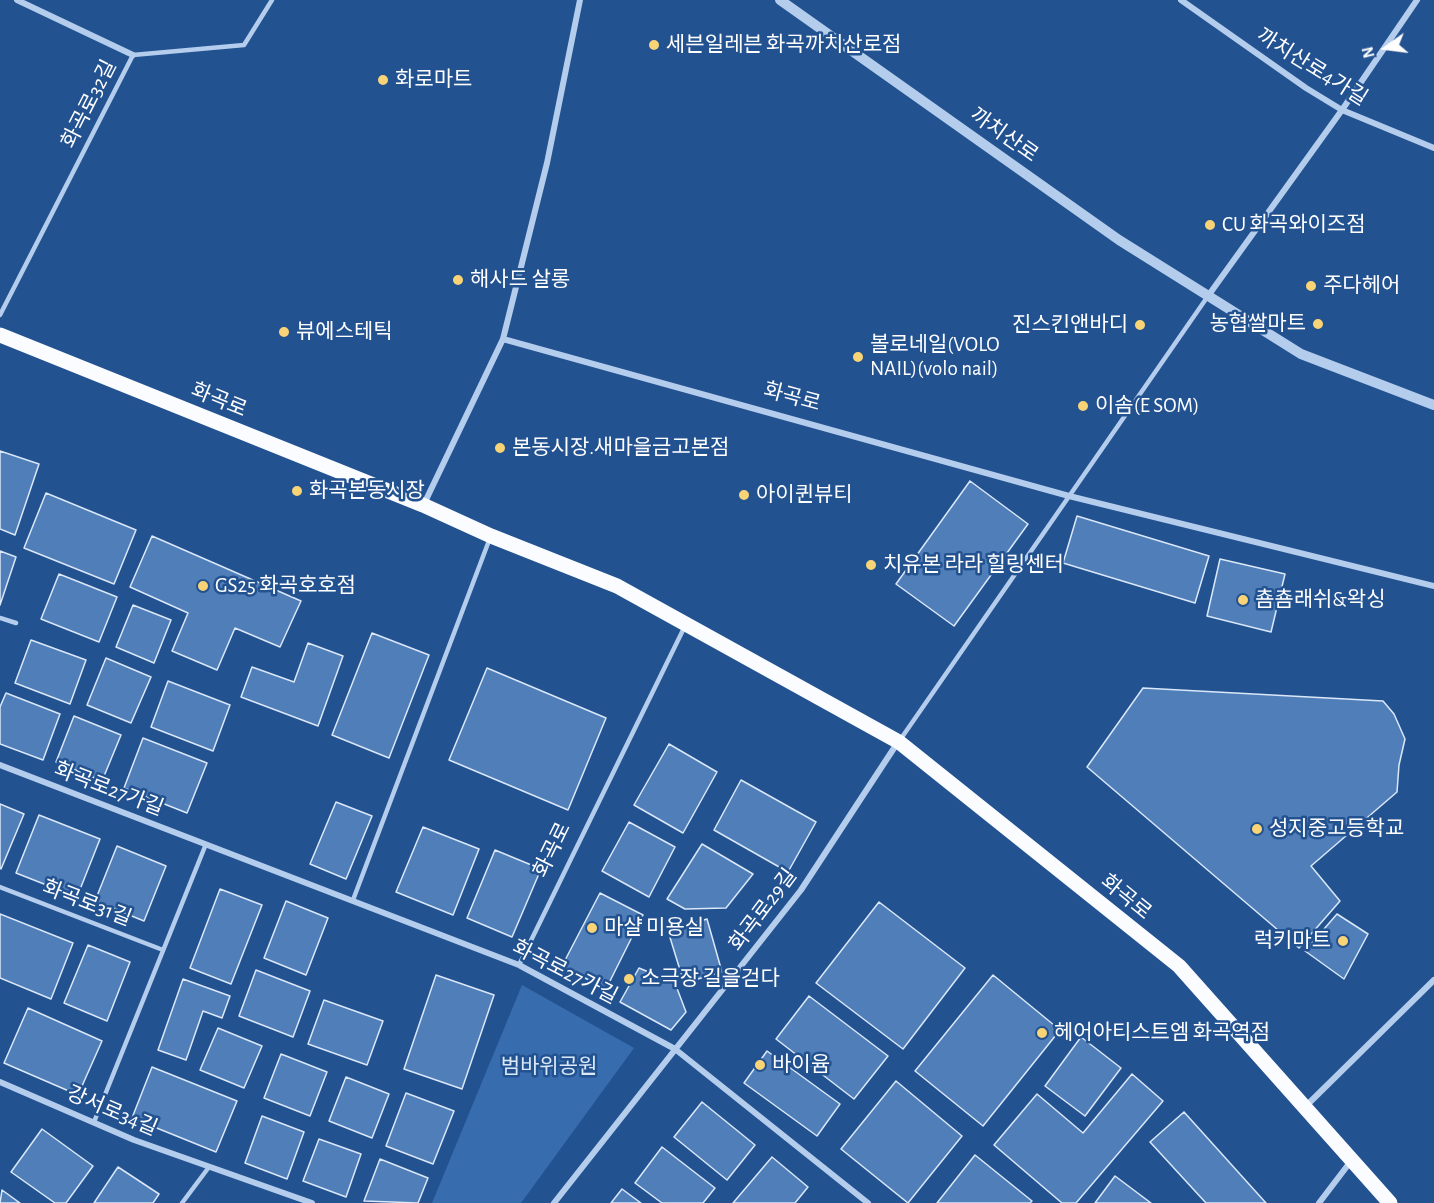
<!DOCTYPE html>
<html>
<head>
<meta charset="utf-8">
<style>
	body { margin:0 }
	#map { position:relative; width:1434px; height:1203px; overflow:hidden; background:#235291; font-family:"Alegreya Sans",sans-serif }
	canvas { display:block }
	.north { position:absolute; left:1356px; top:18px; width:60px; height:60px; -webkit-text-stroke:4px #235291; paint-order:stroke; rotate:256deg; font-size:16px; font-weight:700; line-height:24px; text-align:center; color:#fff }
	.north::after { content:''; display:block; margin:auto; width:21px; height:27px; background:#fff; clip-path:polygon(50% 0,100% 100%,50% 72%,0 100%) }
</style>
</head>
<body>
<div id="map">
<canvas width="1434" height="1203"></canvas>
<div class="north">N</div>
</div>
<script>
const g = document.querySelector('canvas').getContext('2d');
g.lineJoin = 'round';
function fill(path, color) {
  g.fillStyle = color;
  g.fill(path, 'evenodd');
}
function shape(rows) {
  const path = new Path2D();
  for (const r of rows) {
    path.moveTo(r[0], r[1]);
    for (let i = 2; i < r.length; i += 2) path.lineTo(r[i], r[i + 1]);
  }
  return path;
}
function trace(path, color, width, dash) {
  g.strokeStyle = color;
  g.lineWidth = width;
  g.lineCap = dash ? 'butt' : 'round';
  g.setLineDash(dash || []);
  g.stroke(path);
}
function label(font, color, halo, rows, align = 'center') {
  g.font = font + ' "Alegreya Sans","Noto Sans KR",sans-serif';
  g.lineWidth = 5;
  g.setLineDash([]);
  g.textBaseline = 'middle';
  g.strokeStyle = halo;
  g.fillStyle = color;
  for (const [text, x, y, turn = 0] of rows) {
    g.save();
    g.translate(x, y);
    g.rotate((+turn || 0) * Math.PI / 180);
    g.textAlign = isNaN(turn) ? turn : align;
    if (halo) g.strokeText(text, 0, 0);
    g.fillText(text, 0, 0);
    g.restore();
  }
}
const green = shape([
	[522,985,634,1048,521,1203,432,1203]
]);
const building = shape([
	[0,451,39,464,15,535,0,529,0,451],
	[970,481,1028,524,954,626,896,584,970,481],
	[46,493,136,530,114,584,24,548,46,493],
	[1077,516,1209,556,1195,603,1063,563,1077,516],
	[152,536,301,601,280,647,235,628,217,670,172,651,188,613,130,587,152,536],
	[0,551,16,557,0,605,0,551],
	[1220,559,1285,574,1271,632,1207,616,1220,559],
	[59,574,117,597,99,642,41,619,59,574],
	[133,605,171,620,154,663,116,647,133,605],
	[372,633,429,655,389,758,332,735,372,633],
	[31,640,86,660,70,704,15,683,31,640],
	[308,643,343,656,318,726,241,697,252,667,294,682,308,643],
	[106,658,151,677,131,723,87,705,106,658],
	[487,668,606,718,568,810,449,760,487,668],
	[168,681,230,705,213,751,151,727,168,681],
	[1143,688,1383,701,1394,714,1405,739,1399,765,1397,792,1311,866,1340,901,1299,948,1087,767,1143,688],
	[6,693,60,714,43,760,0,744,0,707,6,693],
	[74,716,121,735,102,781,56,762,74,716],
	[143,738,207,763,187,813,124,788,143,738],
	[669,744,717,772,683,833,634,805,669,744],
	[741,780,816,822,788,872,714,830,741,780],
	[336,802,372,816,346,879,310,864,336,802],
	[0,804,24,814,1,869,0,868,0,804],
	[39,815,100,839,77,897,16,873,39,815],
	[629,822,675,847,649,897,602,871,629,822],
	[423,827,479,849,453,915,396,892,423,827],
	[702,844,753,874,726,908,685,909,667,899,702,844],
	[117,846,166,866,144,921,95,901,117,846],
	[495,850,541,869,512,937,467,918,495,850],
	[220,889,262,905,231,984,190,968,220,889],
	[600,893,643,915,606,989,562,966,600,893],
	[286,901,328,918,306,975,264,958,286,901],
	[879,902,965,968,903,1049,816,983,879,902],
	[0,914,73,943,51,999,0,978,0,914],
	[1337,914,1368,934,1344,979,1305,951,1337,914],
	[707,919,722,972,684,983,668,931,707,919],
	[88,945,130,962,107,1021,64,1003,88,945],
	[639,968,675,983,686,1012,671,1030,620,1002,639,968],
	[256,970,310,991,293,1037,239,1016,256,970],
	[436,975,494,995,462,1089,404,1069,436,975],
	[993,975,1060,1030,983,1126,915,1071,993,975],
	[183,979,230,996,222,1018,203,1011,186,1060,158,1050,183,979],
	[809,996,888,1056,854,1099,776,1039,809,996],
	[324,1000,383,1021,367,1065,308,1044,324,1000],
	[28,1008,102,1041,78,1095,4,1063,28,1008],
	[218,1028,262,1046,244,1088,200,1070,218,1028],
	[1081,1037,1121,1068,1085,1116,1045,1086,1081,1037],
	[767,1051,840,1104,817,1136,744,1083,767,1051],
	[281,1054,327,1072,310,1116,264,1098,281,1054],
	[152,1067,237,1101,216,1152,132,1118,152,1067],
	[1132,1074,1163,1101,1076,1203,1062,1203,994,1145,1037,1094,1083,1133,1132,1074],
	[346,1077,389,1094,372,1138,329,1121,346,1077],
	[896,1081,962,1136,908,1203,841,1149,896,1081],
	[406,1093,454,1111,433,1164,386,1146,406,1093],
	[702,1102,755,1145,727,1180,674,1137,702,1102],
	[1184,1112,1266,1203,1206,1203,1150,1142,1184,1112],
	[262,1116,304,1132,287,1179,245,1163,262,1116],
	[42,1129,93,1166,66,1203,55,1203,11,1172,42,1129],
	[319,1139,361,1154,346,1197,303,1181,319,1139],
	[662,1147,715,1188,703,1203,662,1203,635,1183,662,1147],
	[975,1155,1032,1201,1030,1203,937,1203,975,1155],
	[772,1157,808,1187,795,1203,733,1203,772,1157],
	[380,1159,428,1178,418,1203,364,1201,380,1159],
	[118,1167,159,1194,153,1203,94,1203,118,1167],
	[1115,1176,1151,1203,1095,1203,1115,1176],
	[622,1189,641,1203,611,1203,622,1189],
	[2,1190,20,1203,0,1203,2,1190]
]);
const service = shape([
	[0,315,133,55,244,45,272,0],
	[0,618,16,623],
	[900,740,1208,296],
	[0,887,163,950],
	[353,900,490,538],
	[519,965,684,628],
	[94,1122,206,844],
	[182,1203,209,1167]
]);
const minor = shape([
	[17,0,133,55],
	[1181,0,1306,88,1342,110,1434,148],
	[1208,296,1342,110,1417,0],
	[503,339,1069,496,1434,586],
	[424,504,503,339,547,163,580,0],
	[0,765,519,965,675,1049,868,1203],
	[0,1082,134,1140,312,1203],
	[1306,1106,1434,980],
	[554,1203,801,890,898,742],
	[1319,1203,1351,1161]
]);
const tertiary = shape([
	[780,0,1119,240,1301,354,1434,405]
]);
const primary = shape([
	[0,335,423,505,491,536,617,586,899,742,1179,966,1390,1203]
]);
const markers = [
	[654,45,6,"#f8d477"],
	[383,80,6,"#f8d477"],
	[1210,225,6,"#f8d477"],
	[458,280,6,"#f8d477"],
	[1311,286,6,"#f8d477"],
	[1318,324,6,"#f8d477"],
	[1140,325,6,"#f8d477"],
	[284,332,6,"#f8d477"],
	[858,357,6,"#f8d477"],
	[1083,406,6,"#f8d477"],
	[500,448,6,"#f8d477"],
	[297,491,6,"#f8d477"],
	[744,495,6,"#f8d477"],
	[871,565,6,"#f8d477"],
	[203,586,6,"#f8d477"],
	[1243,600,6,"#f8d477"],
	[1257,829,6,"#f8d477"],
	[592,928,6,"#f8d477"],
	[1343,941,6,"#f8d477"],
	[629,979,6,"#f8d477"],
	[1042,1033,6,"#f8d477"],
	[760,1065,6,"#f8d477"]
];
const poiNames = [
	["세븐일레븐 화곡까치산로점",666,45],
	["화로마트",395,80],
	["CU 화곡와이즈점",1222,225],
	["해사드 살롱",470,280],
	["주다헤어",1323,286],
	["농협쌀마트",1306,324,"right"],
	["진스킨앤바디",1128,325,"right"],
	["뷰에스테틱",296,332],
	["볼로네일(VOLO",870,345],
	["NAIL)(volo nail)",870,369],
	["이솜(E SOM)",1095,406],
	["본동시장.새마을금고본점",512,448],
	["화곡본동시장",309,491],
	["아이퀸뷰티",756,495],
	["치유본 라라 힐링센터",883,565],
	["GS25 화곡호호점",215,586],
	["춈춈래쉬&왁싱",1255,600],
	["성지중고등학교",1269,829],
	["마샬 미용실",604,928],
	["럭키마트",1331,941,"right"],
	["소극장 길을걷다",641,979],
	["헤어아티스트엠 화곡역점",1054,1033],
	["바이윰",772,1065]
];
const streetNames = [
	["까치산로4가길",1312,67,32],
	["화곡로32길",89,104,-63],
	["까치산로",1004,135,35],
	["화곡로",792,397,15],
	["화곡로",219,400,22],
	["화곡로27가길",109,789,21],
	["화곡로",552,850,-64],
	["화곡로",1126,897,39],
	["화곡로31길",87,903,21],
	["화곡로29길",763,910,-53],
	["화곡로27가길",565,972,27],
	["강서로34길",112,1111,23]
];
const parkNames = [
	["범바위공원",549,1067]
];
fill(green, '#376cae');
fill(building, '#507eb9');
trace(building, '#dae8f9', 1.5);
trace(service, '#b4cded', 4.5);
trace(minor, '#b4cded', 6);
trace(tertiary, '#b4cded', 10);
trace(primary, '#fafcff', 15);
for (const [x, y, r, color] of markers) {
  const dot = new Path2D();
  dot.arc(x, y, r, 0, 2 * Math.PI);
  g.fillStyle = color;
  g.fill(dot);
  trace(dot, '#235291', 2);
}
label('21px', '#fff', '#235291', poiNames, 'left');
label('21px', '#fff', '#235291', streetNames);
label('21px', '#dae8f9', '#235291', parkNames);
</script>
</body>
</html>
